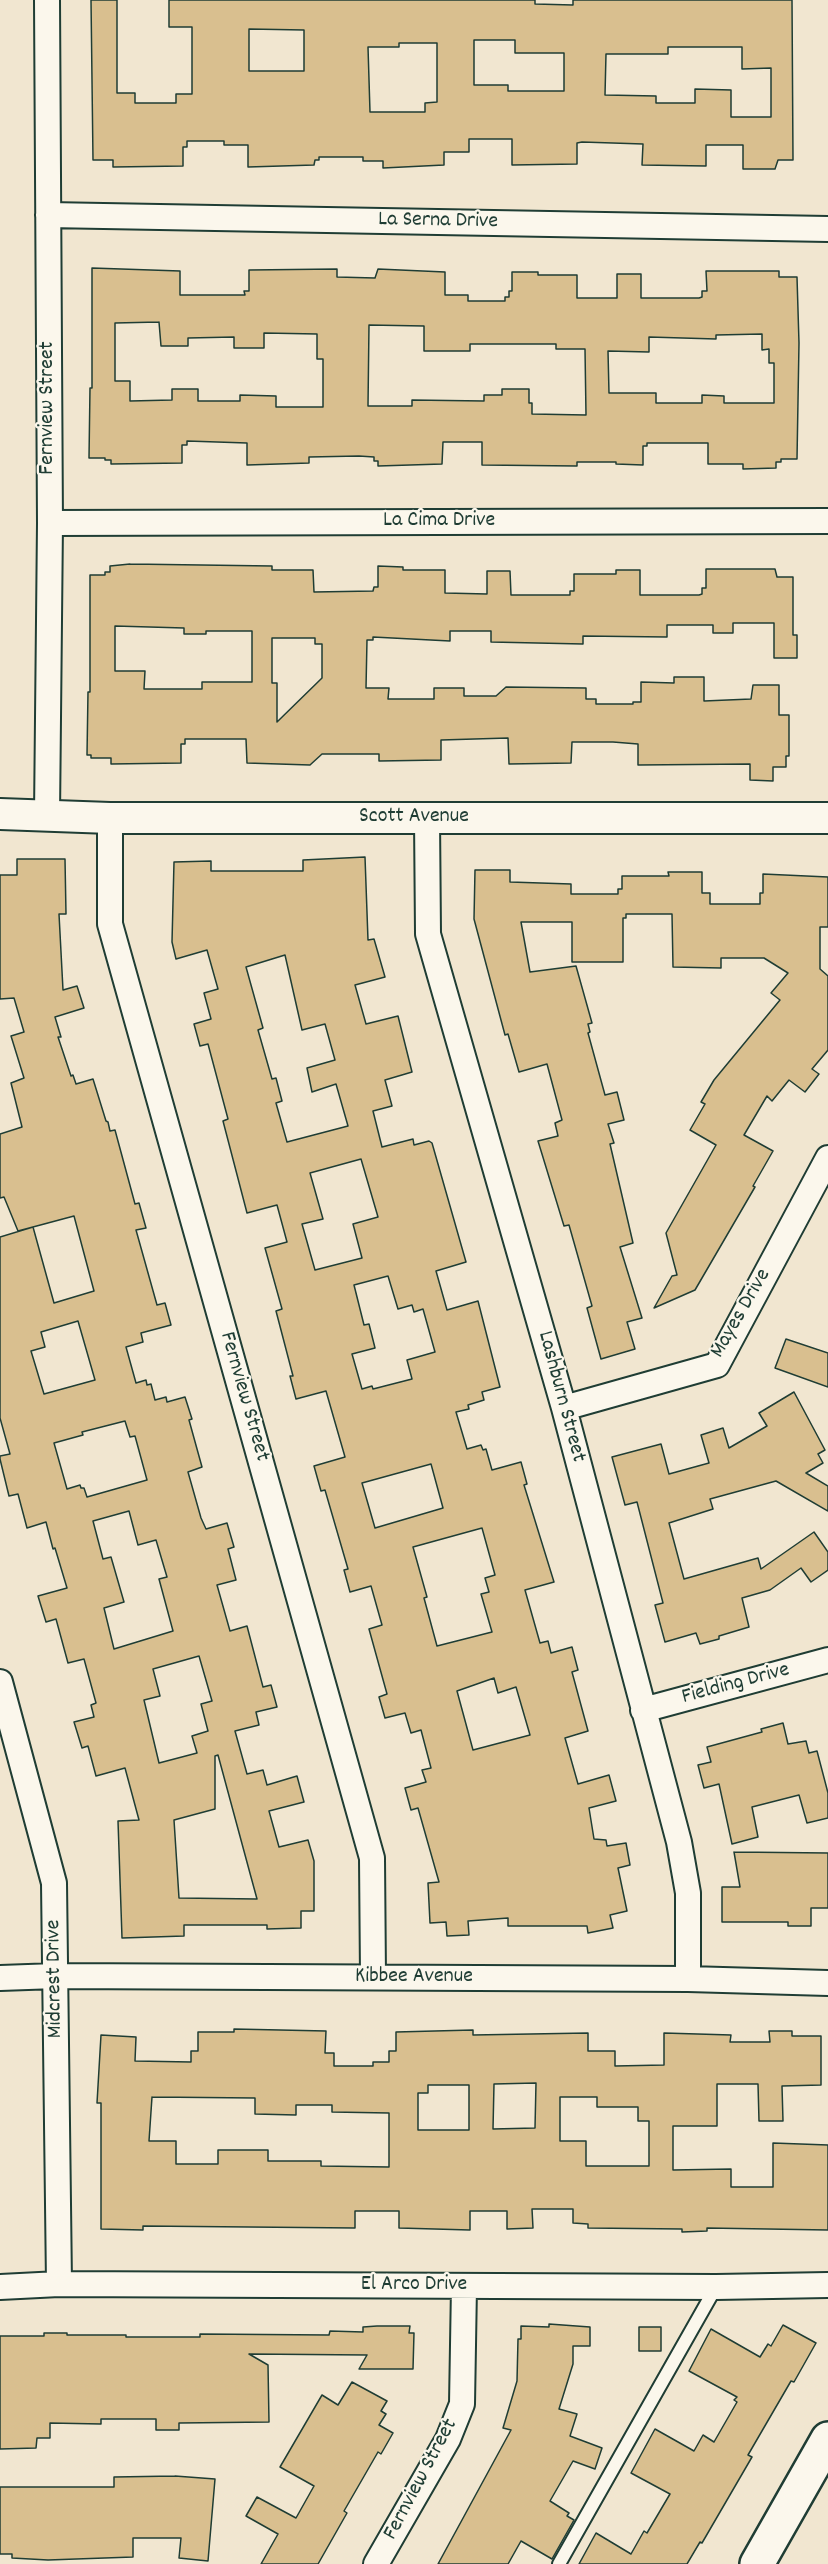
<!DOCTYPE html>
<html>
<head>
<meta charset="utf-8">
<style>
	body { margin:0 }
	canvas { display:block; background:#f1e6d0 }
</style>
</head>
<body>
<canvas width="828" height="2564"></canvas>
<script>
const g = document.querySelector('canvas').getContext('2d');
g.lineJoin = 'round';
function fill(path, color) {
  g.fillStyle = color;
  g.fill(path, 'evenodd');
}
function shape(rows) {
  const path = new Path2D();
  for (const r of rows) {
    path.moveTo(r[0], r[1]);
    for (let i = 2; i < r.length; i += 2) path.lineTo(r[i], r[i + 1]);
  }
  return path;
}
function trace(path, color, width, dash) {
  g.strokeStyle = color;
  g.lineWidth = width;
  g.lineCap = dash ? 'butt' : 'round';
  g.setLineDash(dash || []);
  g.stroke(path);
}
function label(font, color, halo, rows, align = 'center') {
  g.font = font + ' Dekko,sans-serif';
  g.lineWidth = 4.5;
  g.setLineDash([]);
  g.textBaseline = 'middle';
  g.strokeStyle = halo;
  g.fillStyle = color;
  for (const [text, x, y, turn = 0] of rows) {
    g.save();
    g.translate(x, y);
    g.rotate((+turn || 0) * Math.PI / 180);
    g.textAlign = isNaN(turn) ? turn : align;
    if (halo) g.strokeText(text, 0, 0);
    g.fillText(text, 0, 0);
    g.restore();
  }
}
const building = shape([
	[91,0,117,0,117,93,135,93,135,103,176,103,176,94,192,94,192,27,169,27,169,0,535,0,535,4,573,5,573,0,792,0,793,160,778,160,775,169,743,169,743,145,706,145,706,166,642,165,643,144,582,142,577,143,577,164,512,165,512,139,469,139,469,152,444,152,444,165,383,168,383,161,363,161,363,157,319,157,319,160,315,160,314,165,248,167,248,145,224,145,224,141,187,141,187,147,183,147,183,166,113,167,113,160,93,160,91,0],
	[249,29,304,30,304,71,249,71,249,29],
	[474,40,515,40,515,53,564,53,564,91,508,91,508,85,474,85,474,40],
	[399,43,437,43,437,102,425,103,425,112,370,112,368,47,399,47,399,43],
	[668,47,742,47,742,69,771,68,771,117,731,117,731,90,695,89,695,103,656,103,656,96,605,95,606,54,668,54,668,47],
	[92,268,180,271,180,295,245,295,244,291,249,291,249,270,337,269,337,277,375,278,378,269,445,272,445,295,468,295,468,301,505,301,505,297,509,297,509,291,512,291,512,272,538,272,538,275,577,275,577,298,617,298,617,274,641,274,641,298,699,298,702,297,702,291,707,291,706,271,779,271,779,277,797,277,799,343,797,459,781,459,781,462,776,462,776,468,743,469,743,464,708,464,708,443,647,443,647,446,643,446,643,465,616,464,616,462,577,462,577,466,482,465,482,442,443,442,442,464,378,466,378,461,374,461,374,457,359,456,309,457,309,463,247,465,247,443,187,441,187,445,182,445,182,463,111,464,111,460,105,460,105,458,89,458,90,388,92,388,92,268],
	[159,322,161,346,188,346,188,338,234,337,234,348,264,348,264,333,317,334,317,359,323,359,323,407,276,407,276,396,240,395,240,401,198,401,198,389,172,389,172,400,130,401,130,381,115,381,115,323,159,322],
	[369,325,424,326,424,351,470,351,470,344,556,344,556,349,585,349,586,415,532,414,532,403,529,403,529,389,502,389,502,395,484,395,484,401,412,400,412,406,368,406,369,325],
	[762,334,762,350,769,349,769,363,774,363,774,403,724,403,724,396,702,395,702,403,656,403,656,393,609,393,608,351,649,352,649,337,716,339,716,335,762,334],
	[130,564,272,566,272,570,313,570,314,592,373,591,374,587,378,587,378,566,403,567,403,570,445,570,445,593,487,594,487,571,510,571,511,595,570,595,570,591,574,591,574,574,616,574,616,570,640,570,640,595,699,595,702,594,702,588,706,588,706,569,775,569,777,577,793,577,793,635,797,635,797,658,774,658,774,623,733,623,733,633,713,633,713,625,667,625,667,637,583,636,583,644,491,642,491,631,450,631,450,641,373,637,373,640,367,640,366,688,389,688,388,699,434,699,434,688,464,688,464,696,496,696,506,687,586,688,586,699,596,699,596,704,633,704,633,702,641,702,641,682,674,683,674,677,704,677,704,701,751,699,753,685,779,685,779,715,789,715,789,756,786,756,786,767,773,767,773,781,750,780,750,764,638,765,638,744,613,742,572,742,571,763,509,764,508,738,441,740,441,760,379,761,379,754,322,754,310,765,247,763,246,739,185,739,185,744,181,744,181,763,111,764,111,758,91,758,91,755,87,755,88,692,90,692,90,575,105,575,105,572,110,572,110,566,130,564],
	[115,626,184,628,184,634,206,634,206,631,252,631,252,682,202,682,202,689,144,689,145,671,115,671,115,626],
	[272,638,315,638,315,644,322,644,322,678,277,722,277,683,272,683,272,638],
	[365,857,368,940,374,939,385,977,355,985,366,1024,398,1016,412,1072,385,1080,392,1106,373,1111,382,1147,413,1139,414,1145,429,1141,432,1143,466,1262,436,1271,447,1310,478,1301,500,1387,482,1392,484,1400,468,1405,469,1409,456,1412,467,1449,481,1445,483,1450,486,1449,492,1470,521,1462,527,1484,524,1485,554,1582,525,1590,540,1643,548,1641,551,1653,572,1647,578,1670,572,1672,588,1731,565,1738,578,1784,609,1775,616,1801,589,1808,594,1839,606,1840,607,1846,626,1843,630,1865,618,1868,627,1911,610,1915,613,1928,588,1933,587,1926,508,1926,508,1918,468,1921,469,1935,447,1936,446,1922,430,1923,428,1883,439,1882,418,1808,411,1810,405,1788,426,1782,422,1770,431,1768,421,1730,411,1733,405,1713,385,1718,379,1697,387,1694,369,1629,382,1625,371,1586,350,1592,344,1570,348,1569,325,1490,321,1491,314,1466,345,1457,326,1391,296,1399,290,1376,293,1376,276,1311,282,1309,265,1248,287,1242,277,1205,247,1213,223,1121,228,1119,208,1044,200,1046,194,1024,211,1019,204,993,218,989,207,950,176,959,172,942,174,862,211,861,211,871,303,871,303,860,365,857],
	[285,955,302,1030,325,1024,335,1060,307,1068,312,1092,336,1084,348,1126,287,1142,276,1103,282,1101,276,1078,272,1079,258,1030,263,1028,246,967,285,955],
	[361,1159,378,1217,353,1224,362,1258,315,1270,302,1224,323,1219,310,1173,361,1159],
	[388,1276,398,1309,412,1305,414,1312,423,1309,435,1352,407,1360,412,1379,373,1389,372,1386,362,1389,352,1354,375,1348,369,1324,364,1325,354,1285,388,1276],
	[431,1464,443,1508,375,1528,362,1483,431,1464],
	[482,1528,495,1575,485,1578,489,1592,481,1594,492,1632,437,1646,424,1598,427,1597,413,1547,482,1528],
	[494,1678,498,1693,516,1687,530,1735,473,1750,457,1691,494,1678],
	[17,859,65,859,66,914,59,914,63,990,77,986,84,1008,55,1017,61,1037,58,1037,71,1076,73,1075,76,1084,93,1079,106,1121,108,1122,110,1131,115,1130,135,1204,139,1203,146,1228,136,1230,157,1305,165,1303,171,1325,141,1333,143,1342,126,1347,136,1383,146,1380,147,1385,151,1384,155,1400,166,1397,167,1402,185,1397,192,1419,189,1420,202,1467,188,1472,201,1518,206,1529,227,1523,234,1547,228,1549,236,1580,217,1585,230,1631,247,1626,263,1687,271,1685,277,1707,256,1712,259,1725,235,1731,247,1774,263,1770,267,1785,297,1776,304,1802,269,1811,279,1847,308,1840,314,1861,314,1911,301,1911,301,1928,267,1929,267,1925,184,1925,184,1936,122,1938,118,1821,139,1820,125,1768,96,1776,88,1746,82,1748,74,1722,94,1717,91,1705,96,1703,84,1659,68,1663,56,1619,46,1622,38,1596,67,1588,55,1548,53,1549,46,1522,27,1528,18,1494,9,1496,0,1459,0,1456,10,1454,0,1418,0,1237,33,1227,54,1303,94,1291,74,1216,18,1231,4,1197,0,1198,0,1134,22,1127,11,1083,24,1078,11,1036,24,1032,14,998,0,999,0,875,17,875,17,859],
	[78,1321,95,1380,44,1394,31,1351,45,1347,41,1332,78,1321],
	[125,1421,130,1437,135,1436,147,1480,87,1497,84,1488,81,1488,80,1485,67,1489,54,1443,83,1435,82,1432,125,1421],
	[129,1511,138,1545,156,1540,167,1577,159,1579,173,1631,114,1649,104,1608,124,1602,111,1557,103,1559,93,1521,129,1511],
	[199,1656,212,1701,201,1704,208,1731,192,1736,197,1753,159,1763,144,1700,160,1696,153,1669,199,1656],
	[218,1755,251,1877,257,1899,179,1898,174,1820,215,1809,215,1756,218,1755],
	[475,870,510,870,510,882,571,884,571,894,618,894,618,889,622,889,622,876,669,876,668,872,702,872,702,893,710,893,710,904,760,904,760,893,763,893,763,874,828,877,828,927,820,927,820,969,828,976,828,1050,812,1069,819,1074,805,1092,789,1080,772,1101,767,1096,744,1135,773,1151,753,1186,755,1187,695,1290,654,1308,672,1276,677,1275,666,1233,716,1145,690,1130,705,1104,701,1102,714,1080,780,1000,771,993,788,973,764,958,721,958,721,968,673,967,672,914,626,914,626,918,623,918,623,962,572,962,572,922,521,922,530,972,576,966,592,1023,588,1024,590,1032,588,1033,605,1095,617,1092,624,1120,608,1124,614,1143,610,1144,633,1243,620,1247,642,1318,627,1322,635,1349,601,1359,587,1308,592,1306,569,1225,564,1226,538,1141,558,1136,555,1123,562,1120,547,1064,519,1072,508,1034,505,1035,474,919,475,870],
	[786,1339,828,1353,828,1387,775,1368,786,1339],
	[794,1392,825,1450,818,1454,823,1463,806,1473,828,1486,828,1511,776,1481,710,1499,713,1509,669,1523,684,1579,758,1558,761,1569,814,1532,828,1552,828,1570,811,1582,801,1568,770,1590,742,1598,749,1627,719,1636,719,1639,700,1644,696,1633,665,1642,655,1605,663,1603,637,1502,625,1505,612,1457,661,1444,669,1474,709,1463,701,1435,723,1428,729,1448,767,1426,759,1413,794,1392],
	[783,1723,788,1744,806,1741,809,1753,817,1751,828,1793,828,1818,807,1823,799,1795,752,1807,758,1837,732,1844,719,1784,704,1788,698,1765,711,1762,707,1747,762,1732,761,1729,783,1723],
	[734,1852,828,1853,828,1908,811,1908,811,1926,788,1926,788,1922,722,1922,722,1887,740,1887,734,1852],
	[234,2029,326,2031,325,2053,334,2053,334,2066,373,2066,373,2062,389,2062,389,2051,396,2051,396,2032,473,2030,473,2035,588,2033,588,2051,615,2051,615,2066,664,2065,664,2033,731,2035,730,2042,770,2042,769,2031,792,2031,792,2036,821,2036,821,2085,782,2086,783,2121,759,2121,758,2084,717,2084,717,2126,673,2126,673,2170,731,2169,731,2187,773,2187,773,2143,828,2145,828,2230,707,2228,707,2231,682,2232,682,2229,588,2228,588,2224,573,2223,573,2209,532,2209,533,2228,507,2229,507,2211,470,2211,470,2230,399,2228,399,2211,355,2211,355,2228,143,2226,143,2230,101,2229,101,2103,97,2103,101,2035,136,2037,135,2061,191,2062,191,2051,198,2051,198,2032,234,2032,234,2029],
	[536,2083,535,2128,493,2129,494,2084,536,2083],
	[428,2085,469,2085,469,2130,418,2130,418,2093,428,2093,428,2085],
	[152,2097,255,2098,255,2114,296,2115,296,2105,332,2105,332,2112,389,2113,389,2167,321,2166,321,2161,268,2161,268,2150,218,2150,218,2164,176,2164,176,2141,149,2141,152,2097],
	[560,2097,597,2097,597,2107,638,2107,638,2121,649,2121,649,2166,586,2166,586,2141,560,2141,560,2097],
	[549,2324,590,2327,590,2346,573,2346,573,2364,559,2409,577,2414,570,2436,602,2448,595,2469,573,2461,550,2501,569,2513,567,2516,574,2520,552,2559,521,2541,508,2564,438,2564,511,2430,503,2428,517,2381,518,2339,521,2339,521,2326,549,2327,549,2324],
	[783,2325,816,2343,794,2382,791,2381,748,2455,752,2457,702,2543,700,2542,687,2564,579,2564,596,2533,631,2554,644,2531,647,2533,670,2494,631,2473,655,2429,694,2451,703,2435,714,2442,737,2402,734,2400,737,2397,689,2371,711,2329,760,2357,768,2344,771,2346,783,2325],
	[377,2326,410,2326,409,2333,414,2333,413,2369,359,2369,367,2355,249,2354,268,2365,269,2422,179,2423,179,2430,156,2430,156,2419,101,2419,101,2424,50,2423,50,2438,37,2438,36,2448,0,2449,0,2336,44,2336,44,2333,67,2333,67,2335,126,2335,126,2337,200,2337,200,2334,329,2335,330,2331,363,2332,363,2327,377,2326],
	[639,2327,661,2327,661,2351,639,2351,639,2327],
	[352,2382,387,2401,381,2411,386,2414,379,2425,393,2433,381,2454,378,2452,344,2511,347,2513,318,2564,261,2564,278,2534,246,2516,257,2497,296,2518,314,2486,280,2467,322,2395,338,2405,352,2382],
	[175,2476,215,2479,208,2561,179,2558,181,2538,133,2538,133,2557,48,2560,12,2558,12,2554,0,2554,0,2487,114,2487,114,2477,175,2476]
]);
const service = shape([
	[559,2564,716,2287]
]);
const minor = shape([
	[47,0,50,523,47,815],
	[48,215,828,229],
	[50,523,828,521],
	[110,818,110,924,372,1858,373,1977],
	[427,818,428,934,564,1408,679,1842,688,1893,688,1979],
	[564,1408,717,1365,828,1158],
	[0,1682,54,1883,59,2284],
	[643,1710,828,1660],
	[0,1978,56,1976,688,1979,828,1983],
	[0,2287,59,2284,716,2287,828,2285],
	[376,2564,448,2439,462,2404,464,2286]
]);
const tertiary = shape([
	[0,814,110,818,828,818]
]);
const secondary = shape([
	[757,2564,828,2439]
]);
const streetNames = [
	["La Serna Drive",438,222,1],
	["Fernview Street",49,408,-90],
	["La Cima Drive",439,522],
	["Scott Avenue",414,818],
	["Mayes Drive",742,1314,-60],
	["Fernview Street",243,1397,74],
	["Lashburn Street",560,1397,75],
	["Fielding Drive",736,1685,-15],
	["Kibbee Avenue",414,1978],
	["Midcrest Drive",56,1979,-91],
	["El Arco Drive",414,2286],
	["Fernview Street",422,2480,-62]
];
fill(building, '#d9bf8f');
trace(building, '#1f3d34', 1.5);
trace(service, '#1f3d34', 16);
trace(minor, '#1f3d34', 28);
trace(tertiary, '#1f3d34', 34);
trace(secondary, '#1f3d34', 38);
trace(service, '#fbf7ec', 12);
trace(minor, '#fbf7ec', 24);
trace(tertiary, '#fbf7ec', 30);
trace(secondary, '#fbf7ec', 33);
label('22px', '#1f3d34', '#fbf7ec', streetNames);
</script>
</body>
</html>
